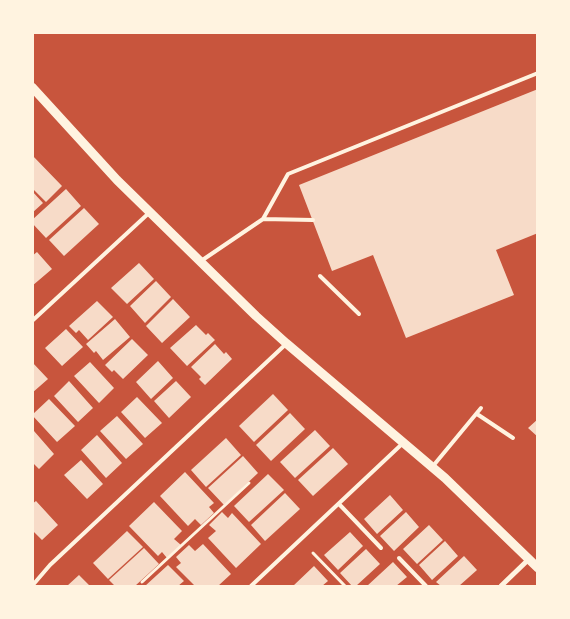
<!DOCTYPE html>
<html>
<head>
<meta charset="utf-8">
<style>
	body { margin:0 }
	#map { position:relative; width:570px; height:619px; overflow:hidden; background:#c8553d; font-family:Cabin,sans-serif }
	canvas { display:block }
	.frame { position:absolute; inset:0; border:34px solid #fff3e0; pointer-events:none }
</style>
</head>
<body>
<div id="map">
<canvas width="570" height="619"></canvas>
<div class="frame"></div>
</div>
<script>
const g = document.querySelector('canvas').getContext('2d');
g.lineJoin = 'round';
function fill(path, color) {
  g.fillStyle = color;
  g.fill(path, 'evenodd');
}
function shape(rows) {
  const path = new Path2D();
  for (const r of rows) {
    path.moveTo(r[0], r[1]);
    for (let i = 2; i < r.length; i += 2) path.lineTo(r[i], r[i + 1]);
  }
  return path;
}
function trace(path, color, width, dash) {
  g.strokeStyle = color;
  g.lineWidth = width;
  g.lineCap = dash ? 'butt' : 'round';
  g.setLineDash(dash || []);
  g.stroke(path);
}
const building = shape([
	[538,89,538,233,496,250,514,295,406,338,373,255,332,271,299,185],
	[32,155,62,186,46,202,32,188],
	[66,189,81,206,46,238,32,223,32,220],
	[32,191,43,203,32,213],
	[84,208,99,224,64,256,49,240],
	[37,252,52,269,32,286,32,256],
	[139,263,154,279,127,304,111,288],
	[156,281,171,297,145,323,130,306],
	[173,299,190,317,162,343,146,326],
	[97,301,113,317,88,340,79,330,76,333,69,326],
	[115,319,130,337,103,360,96,351,94,353,86,344],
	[196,325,206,335,208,333,215,340,187,366,170,348],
	[66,329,83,347,62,366,45,348],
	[132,339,148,355,123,379,114,370,112,372,105,365],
	[215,344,224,354,226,352,232,359,205,385,199,379,201,377,191,367],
	[158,361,173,378,151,399,136,382],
	[32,362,48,379,32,393],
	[90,362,114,388,99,403,74,376],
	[69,381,93,408,78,422,54,396],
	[176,381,191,397,169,418,154,401],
	[273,394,288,410,254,442,239,426],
	[137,397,162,423,145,438,121,412],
	[49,399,75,426,57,442,32,415],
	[290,413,305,429,271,461,256,445],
	[117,416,143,444,126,459,100,431],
	[538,419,538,437,528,428],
	[315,430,330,446,295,478,280,462],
	[34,431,54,454,39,469,32,462],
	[97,435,122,463,106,478,81,450],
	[226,438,241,455,206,487,191,470],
	[333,448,348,464,313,496,298,480],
	[243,456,258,473,224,505,208,488],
	[81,460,103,484,87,499,64,475],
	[185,472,214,503,209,507,214,513,201,525,195,519,188,526,160,496],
	[268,474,284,490,249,522,234,506],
	[285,493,300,509,265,541,251,525],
	[390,495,403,510,377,534,364,519],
	[36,501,58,525,42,540,32,530,32,504],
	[154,502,182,531,174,539,181,545,167,558,162,552,158,556,129,526],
	[222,512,228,518,232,513,261,544,236,568,208,538,216,531,209,525],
	[406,512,419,527,394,551,380,536],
	[429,525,443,540,417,564,403,549],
	[127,531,143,547,108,579,93,563],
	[350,532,363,546,338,570,324,555],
	[445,541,458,556,432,580,419,565],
	[203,544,231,574,218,586,195,586,176,567,181,563,176,557,189,545,195,551],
	[144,548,159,564,135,586,115,586,109,580],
	[366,549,380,564,356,586,352,586,340,573],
	[464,556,477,570,459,586,441,586,436,582],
	[393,562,407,577,396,586,367,586],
	[168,565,184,581,178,586,145,586],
	[314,566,328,581,322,586,293,586],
	[79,575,90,586,67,586]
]);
const path = shape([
	[313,553,345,586],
	[142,582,249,483]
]);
const service = shape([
	[263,219,313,220],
	[201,261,263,219,288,174,538,73],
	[320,276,359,314],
	[32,321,150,212],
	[477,414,513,438],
	[433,466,481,408],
	[339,504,381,548],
	[399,558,426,586],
	[32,586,50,565,286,344],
	[251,586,402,444]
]);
const minor = shape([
	[501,586,529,559]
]);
const tertiary = shape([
	[32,87,117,180,256,316,286,343,445,478,538,568]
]);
fill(building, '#f7dbc8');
trace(path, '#fff3e0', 3);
trace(service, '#fff3e0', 4);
trace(minor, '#fff3e0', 5);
trace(tertiary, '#fff3e0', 9);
</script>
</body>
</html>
